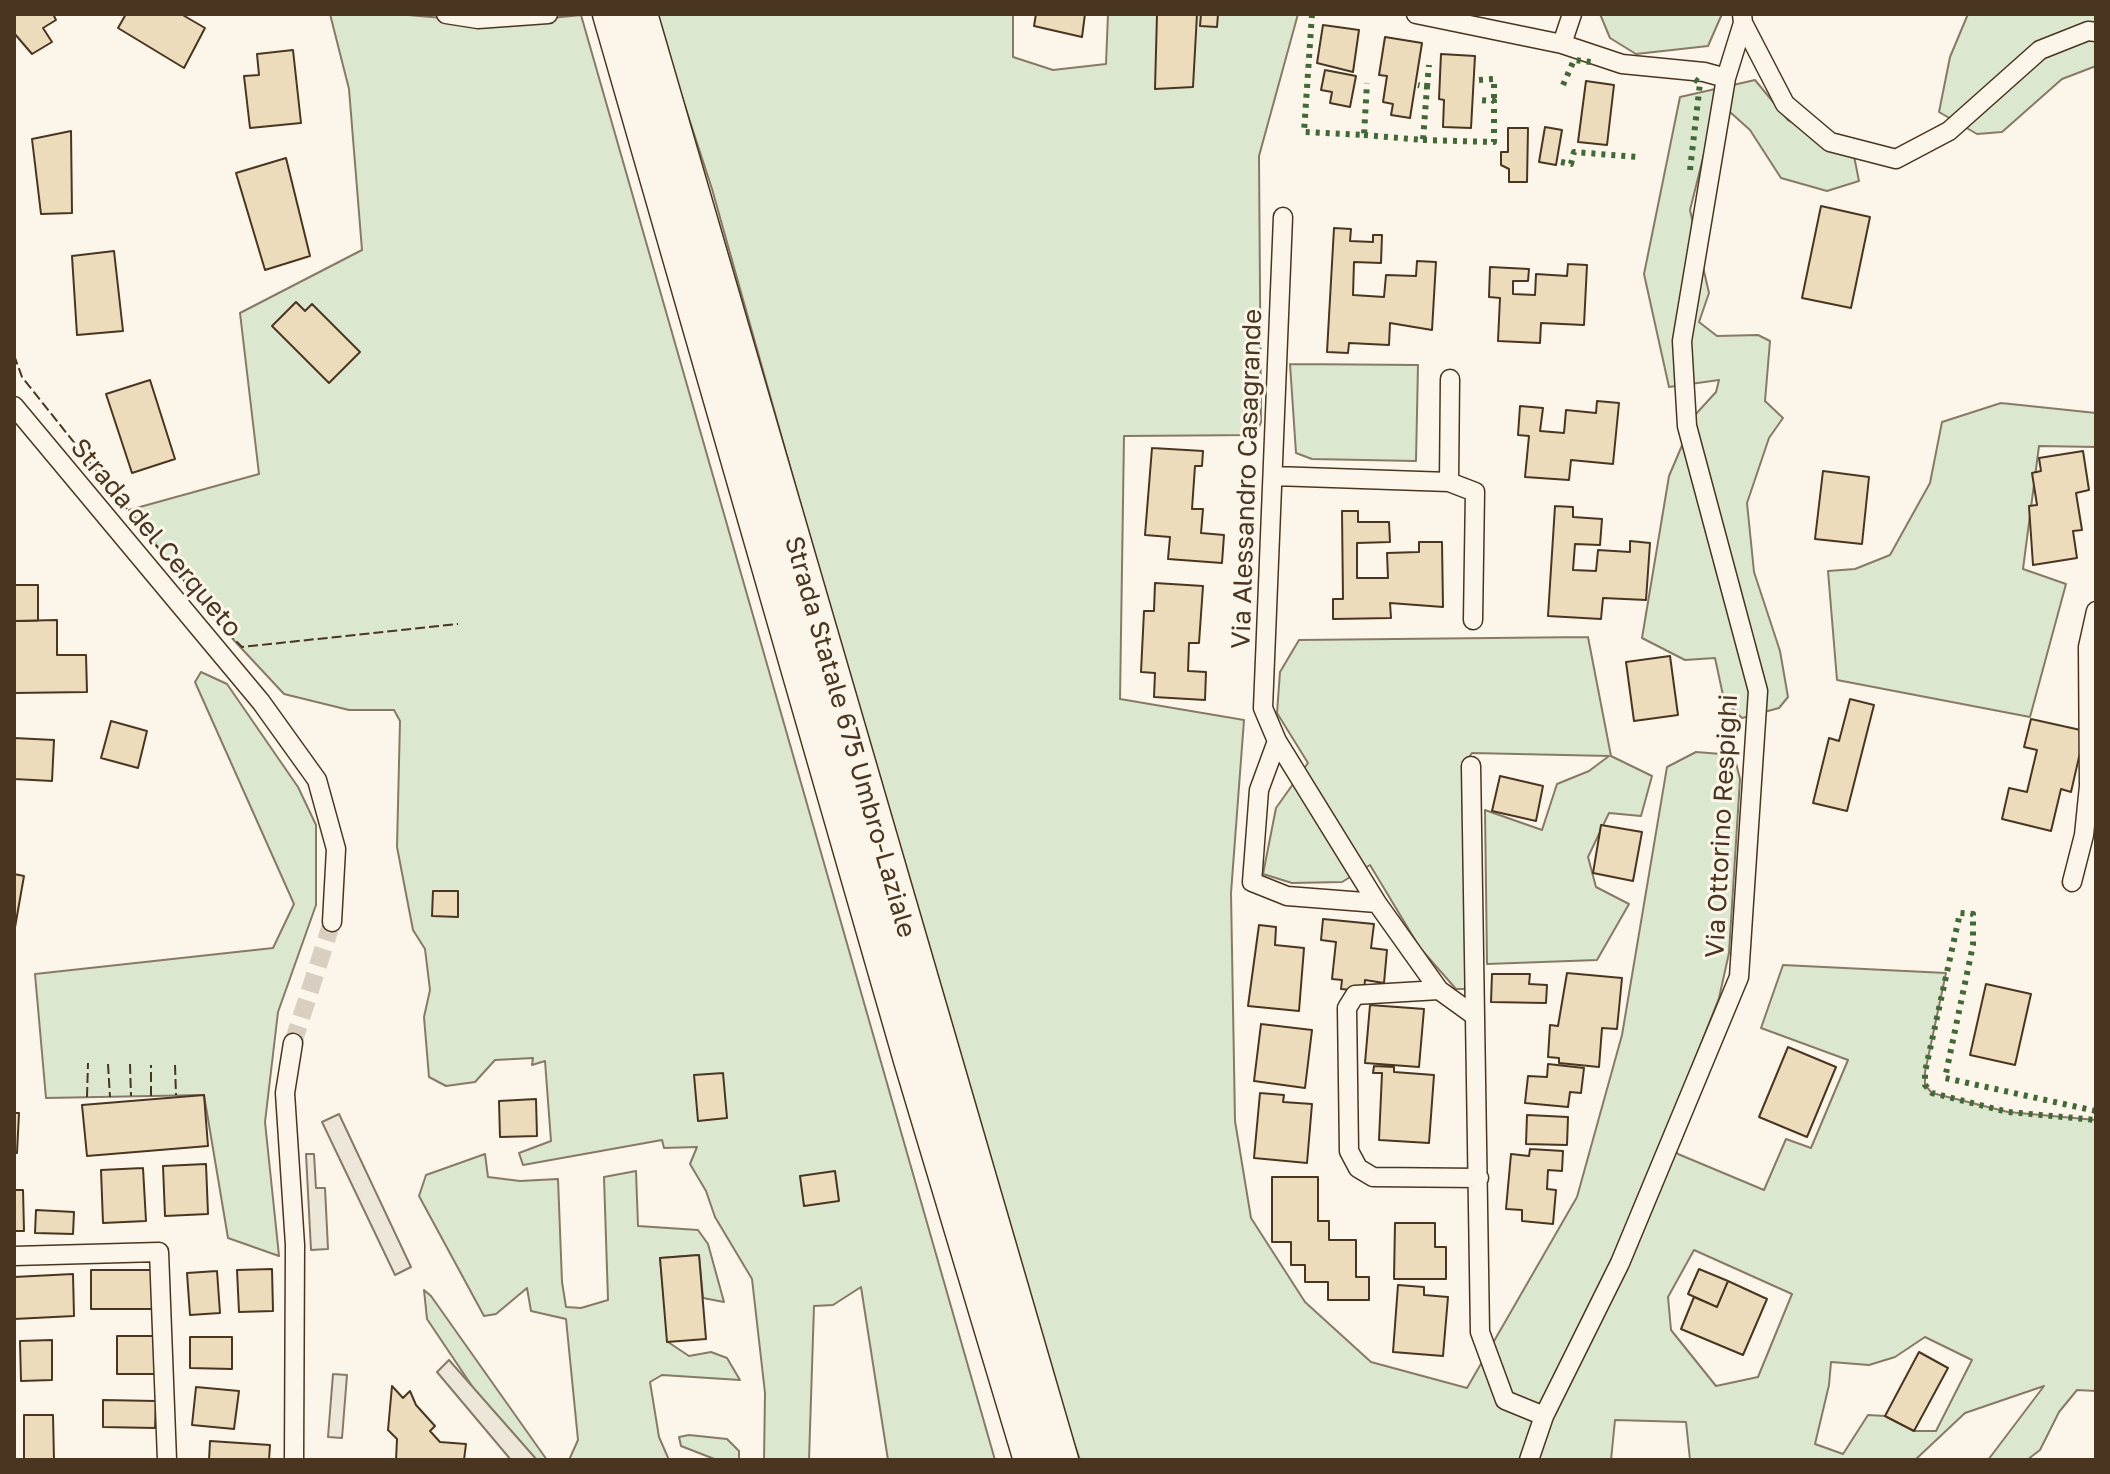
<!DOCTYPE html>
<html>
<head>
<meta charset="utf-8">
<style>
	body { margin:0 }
	#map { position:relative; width:2110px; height:1474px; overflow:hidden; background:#fbf6e9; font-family:"Golos Text",sans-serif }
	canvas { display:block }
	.frame { position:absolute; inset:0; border:16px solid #4a3520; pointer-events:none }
</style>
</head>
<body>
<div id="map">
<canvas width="2110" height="1474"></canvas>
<div class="frame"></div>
</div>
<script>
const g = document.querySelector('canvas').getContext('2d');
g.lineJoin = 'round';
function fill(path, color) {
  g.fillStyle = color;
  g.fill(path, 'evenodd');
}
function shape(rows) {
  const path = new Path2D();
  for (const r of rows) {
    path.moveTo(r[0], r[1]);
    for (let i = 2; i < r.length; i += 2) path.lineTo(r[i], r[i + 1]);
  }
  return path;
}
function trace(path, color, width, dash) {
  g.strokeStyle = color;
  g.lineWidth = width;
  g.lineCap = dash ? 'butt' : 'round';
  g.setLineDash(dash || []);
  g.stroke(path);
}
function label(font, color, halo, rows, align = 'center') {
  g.font = font + ' "Golos Text",sans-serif';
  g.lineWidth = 6;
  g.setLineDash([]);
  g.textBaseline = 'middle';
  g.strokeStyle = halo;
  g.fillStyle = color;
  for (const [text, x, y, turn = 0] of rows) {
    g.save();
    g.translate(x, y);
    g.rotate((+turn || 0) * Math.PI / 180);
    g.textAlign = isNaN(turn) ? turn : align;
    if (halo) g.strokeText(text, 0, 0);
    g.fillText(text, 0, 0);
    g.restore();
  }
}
const green = shape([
	[330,14,397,14,500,23,581,15,995,1460,888,1460,861,1287,833,1305,814,1306,809,1460,764,1460,765,1393,752,1279,715,1217,706,1191,690,1164,697,1147,664,1148,662,1140,523,1165,519,1153,551,1141,545,1061,532,1065,533,1058,495,1060,475,1082,446,1086,429,1077,424,1017,430,990,425,949,413,930,397,847,400,721,394,710,349,710,284,694,216,621,129,510,259,474,240,313,362,250,349,89,330,14],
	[655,14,1013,14,1013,57,1053,70,1106,64,1108,14,1298,14,1259,156,1261,422,1256,435,1124,436,1120,699,1244,720,1231,893,1235,1121,1251,1218,1305,1302,1371,1362,1467,1388,1577,1197,1622,1035,1667,767,1696,752,1734,755,1740,779,1729,953,1719,998,1665,1135,1678,1154,1764,1190,1786,1139,1811,1148,1848,1060,1761,1028,1783,965,1946,973,1925,1072,1925,1085,1932,1093,2008,1112,2096,1120,2096,1391,2077,1390,2059,1412,2040,1450,2027,1460,1988,1460,2044,1386,1965,1413,1915,1460,1690,1460,1686,1422,1615,1420,1611,1460,1080,1460,1024,1300,712,189,655,14],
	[1694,1250,1792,1294,1758,1377,1716,1386,1671,1330,1668,1297,1694,1250],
	[1925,1337,1972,1360,1936,1431,1914,1431,1885,1416,1868,1415,1843,1454,1815,1444,1829,1385,1831,1362,1869,1365,1895,1357,1925,1337],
	[1600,14,1722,14,1708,46,1636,54,1610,38,1600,14],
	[1968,14,2096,14,2096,66,2062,79,2002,132,1977,134,1939,112,1950,57,1968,14],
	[1755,80,1788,120,1854,156,1859,181,1827,191,1781,178,1750,130,1730,112,1707,142,1690,210,1709,293,1699,322,1717,336,1758,335,1770,341,1765,401,1783,418,1769,438,1747,503,1754,572,1780,651,1788,697,1779,708,1742,718,1724,700,1715,658,1685,660,1642,638,1669,476,1695,415,1716,392,1719,380,1669,387,1644,274,1680,97,1755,80],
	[1290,364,1418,365,1416,461,1312,459,1296,453,1290,364],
	[2001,403,2096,413,2096,447,2039,446,2023,569,2066,584,2030,717,1837,680,1828,571,1855,569,1890,555,1930,483,1942,422,2001,403],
	[1588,637,1611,756,1652,776,1641,816,1609,813,1588,857,1596,887,1629,904,1597,960,1487,964,1485,810,1542,830,1557,784,1589,771,1609,756,1472,753,1462,766,1466,989,1456,989,1420,948,1370,865,1342,882,1292,883,1263,874,1276,808,1308,763,1277,713,1280,672,1299,640,1588,637],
	[201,672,227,684,298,787,316,825,316,905,278,1012,265,1122,279,1256,228,1238,204,1095,46,1098,35,974,273,948,294,904,195,682,201,672],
	[485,1154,488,1177,520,1181,558,1179,562,1282,566,1307,581,1308,608,1300,604,1177,636,1171,638,1226,698,1230,708,1244,724,1302,703,1298,699,1255,660,1258,668,1342,689,1356,711,1352,727,1358,740,1380,662,1375,650,1382,659,1437,669,1460,569,1460,578,1440,566,1319,531,1311,527,1288,496,1314,484,1316,419,1196,426,1175,485,1154],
	[424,1290,431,1296,547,1460,528,1460,480,1398,427,1319,424,1290],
	[689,1435,727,1439,739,1451,739,1460,717,1460,681,1446,679,1437,689,1435]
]);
const parking = shape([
	[339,1114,411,1267,395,1275,322,1122,339,1114],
	[306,1154,314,1154,316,1188,325,1188,328,1249,311,1250,306,1154],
	[449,1360,537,1460,511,1460,437,1372,449,1360],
	[333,1374,347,1375,342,1438,328,1437,333,1374]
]);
const building = shape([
	[14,14,53,14,56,20,43,28,52,42,32,54,14,33,14,14],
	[126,14,181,14,205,28,184,68,118,28,126,14],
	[1036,14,1085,14,1082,37,1034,26,1036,14],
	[1157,14,1197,14,1193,87,1155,89,1157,14],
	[1201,14,1218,14,1217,27,1200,26,1201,14],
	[1323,25,1359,30,1353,72,1317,63,1323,25],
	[1385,37,1422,43,1410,118,1391,115,1393,104,1383,102,1387,76,1379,75,1385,37],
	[293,50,301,123,250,128,244,76,259,75,257,54,293,50],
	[1441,54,1475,56,1471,128,1443,127,1444,100,1439,99,1441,54],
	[1325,70,1356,76,1350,107,1330,103,1332,92,1321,90,1325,70],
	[1586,81,1614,85,1607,145,1578,142,1586,81],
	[1545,127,1562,130,1556,165,1539,162,1545,127],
	[1508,128,1528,128,1527,182,1509,182,1509,169,1501,165,1501,152,1508,152,1508,128],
	[71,131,72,213,41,214,32,139,71,131],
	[286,158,310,256,265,270,236,173,286,158],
	[1821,206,1870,217,1851,308,1802,298,1821,206],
	[1334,228,1351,229,1350,241,1373,242,1373,235,1382,235,1381,263,1354,262,1353,295,1384,297,1386,275,1416,276,1417,261,1436,262,1432,330,1390,323,1389,345,1349,343,1348,353,1327,352,1334,228],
	[114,251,123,331,77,335,72,256,114,251],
	[1568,264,1587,265,1584,325,1541,323,1540,343,1498,341,1500,298,1489,297,1490,267,1529,269,1528,281,1513,281,1513,294,1535,295,1536,274,1567,276,1568,264],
	[296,302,305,311,312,304,360,352,329,383,272,326,296,302],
	[150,380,175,459,132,473,106,394,150,380],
	[1597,401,1619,403,1613,464,1571,460,1569,480,1525,477,1529,436,1518,435,1520,406,1543,408,1540,431,1564,433,1566,410,1596,413,1597,401],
	[1152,448,1203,451,1202,466,1195,466,1192,509,1203,509,1201,533,1224,535,1222,563,1168,559,1170,537,1145,535,1152,448],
	[2083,451,2089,490,2076,493,2082,530,2073,531,2077,558,2033,565,2029,506,2037,505,2032,473,2041,471,2039,458,2083,451],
	[1823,471,1869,477,1862,544,1815,539,1823,471],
	[1555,506,1573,507,1573,517,1602,519,1600,545,1575,544,1573,570,1596,571,1598,550,1630,552,1630,541,1650,543,1646,600,1603,598,1601,619,1548,616,1555,506],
	[1342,511,1358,511,1358,522,1389,522,1390,542,1357,543,1357,578,1388,578,1387,553,1419,552,1419,542,1442,542,1443,607,1390,603,1391,618,1333,619,1333,599,1343,599,1342,511],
	[1155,583,1203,586,1199,643,1189,643,1188,671,1206,672,1205,700,1154,697,1155,673,1141,672,1144,611,1154,611,1155,583],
	[14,585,38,585,38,621,14,621,14,585],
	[57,620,57,655,86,655,87,692,14,693,14,621,57,620],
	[1670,656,1678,715,1634,721,1626,662,1670,656],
	[1850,699,1874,705,1847,811,1813,803,1829,738,1839,741,1850,699],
	[2031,719,2085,731,2071,792,2061,789,2051,831,2002,819,2009,788,2027,792,2037,750,2024,747,2031,719],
	[111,721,147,731,138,768,101,758,111,721],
	[14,738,54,740,52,781,14,779,14,738],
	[1500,776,1543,786,1536,821,1492,811,1500,776],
	[1601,825,1642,832,1633,881,1593,873,1601,825],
	[14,874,24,876,14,933,14,874],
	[433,891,458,891,458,917,432,916,433,891],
	[1323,919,1374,924,1371,948,1387,950,1384,983,1365,980,1364,991,1341,989,1342,980,1332,979,1336,942,1321,940,1323,919],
	[1259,925,1276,927,1275,945,1304,948,1299,1011,1248,1006,1259,925],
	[1567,973,1622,978,1617,1029,1602,1028,1599,1067,1559,1063,1559,1058,1548,1057,1550,1025,1558,1026,1567,973],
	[1492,974,1530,974,1529,984,1547,985,1546,1003,1491,1002,1492,974],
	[1986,984,2031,994,2015,1065,1970,1055,1986,984],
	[1370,1005,1424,1009,1419,1067,1365,1063,1370,1005],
	[1261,1024,1312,1030,1305,1088,1254,1081,1261,1024],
	[1788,1047,1836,1067,1807,1137,1759,1117,1788,1047],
	[1548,1064,1584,1068,1581,1093,1570,1092,1568,1107,1525,1103,1528,1076,1547,1077,1548,1064],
	[1374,1066,1394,1067,1394,1072,1434,1075,1429,1143,1379,1140,1382,1073,1373,1073,1374,1066],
	[723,1073,727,1118,698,1121,694,1075,723,1073],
	[1260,1093,1284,1095,1283,1102,1312,1104,1307,1163,1254,1158,1260,1093],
	[204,1095,208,1146,87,1156,82,1105,204,1095],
	[536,1099,537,1136,500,1137,499,1101,536,1099],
	[14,1113,19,1113,17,1153,14,1153,14,1113],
	[1527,1115,1568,1117,1567,1145,1526,1144,1527,1115],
	[1530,1149,1563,1151,1562,1171,1548,1170,1547,1189,1556,1190,1553,1224,1522,1221,1522,1210,1506,1209,1511,1154,1529,1156,1530,1149],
	[206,1164,208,1214,165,1216,163,1166,206,1164],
	[143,1168,146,1221,103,1223,101,1170,143,1168],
	[835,1171,839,1201,804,1206,800,1176,835,1171],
	[1272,1177,1318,1177,1318,1221,1329,1221,1329,1240,1356,1240,1356,1277,1369,1277,1369,1300,1328,1300,1328,1282,1305,1282,1305,1265,1291,1265,1291,1242,1272,1242,1272,1177],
	[14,1190,23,1190,24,1231,14,1231,14,1190],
	[36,1210,74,1212,73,1234,35,1233,36,1210],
	[1395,1223,1435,1223,1435,1247,1446,1247,1446,1279,1394,1279,1395,1223],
	[699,1255,706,1339,667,1342,660,1258,699,1255],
	[272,1269,273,1311,239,1312,237,1270,272,1269],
	[1699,1269,1728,1281,1717,1307,1688,1294,1699,1269],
	[91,1270,152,1270,152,1309,91,1309,91,1270],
	[217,1271,220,1313,190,1315,187,1273,217,1271],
	[73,1274,74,1316,14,1319,14,1277,73,1274],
	[1728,1281,1767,1299,1743,1355,1681,1329,1694,1297,1717,1307,1728,1281],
	[1398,1285,1424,1287,1424,1295,1448,1297,1443,1356,1393,1352,1398,1285],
	[117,1336,155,1336,155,1374,117,1374,117,1336],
	[190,1337,232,1337,232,1369,190,1368,190,1337],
	[52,1340,52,1380,21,1381,20,1341,52,1340],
	[1919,1352,1948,1368,1914,1431,1885,1416,1919,1352],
	[392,1386,403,1398,410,1391,416,1405,435,1426,430,1431,440,1442,466,1444,464,1460,396,1460,397,1439,388,1430,392,1386],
	[196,1387,239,1391,234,1429,192,1425,196,1387],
	[103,1400,156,1401,155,1428,103,1427,103,1400],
	[24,1415,53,1415,54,1460,24,1460,24,1415],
	[210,1441,270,1445,269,1460,209,1460,210,1441]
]);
const streetTunnel = shape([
	[293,1043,332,922]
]);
const street = shape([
	[446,14,478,19,548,14],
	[1416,14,1562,44,1622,64,1704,72,1726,78],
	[1743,23,1785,104,1830,142,1896,159,1949,131,2040,50,2088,31,2096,32],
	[1562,44,1572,14],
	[1283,217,1263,708,1277,741,1377,903,1439,990,1475,1016],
	[14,406,261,702,317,780,336,849,332,922],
	[1274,476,1449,482,1450,379],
	[1449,482,1475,492,1473,620],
	[1277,741,1259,790,1252,882,1287,896,1377,903],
	[1471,766,1480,1332,1505,1400,1544,1416],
	[2072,882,2084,835,2089,786,2088,647,2096,611],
	[1439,990,1355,995,1347,1008,1349,1151,1358,1168,1373,1177,1479,1178],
	[293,1043,285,1093,295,1245,294,1460],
	[14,1256,159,1252,167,1460],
	[1529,1460,1544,1416,1620,1263,1739,977,1758,691,1687,426,1682,341,1726,78,1743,23,1742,14]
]);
const highway = shape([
	[610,14,911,1060,1031,1460],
	[640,14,1061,1460]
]);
const hedge = shape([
	[1312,14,1304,132,1364,135,1367,83],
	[1479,80,1494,79,1494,101],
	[1563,85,1574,60,1591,62],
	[1427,87,1429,65],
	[1364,135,1423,140,1427,87,1418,85],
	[1423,140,1494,142,1494,101,1480,100],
	[1561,162,1571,164,1574,152,1638,157],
	[1690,170,1700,83,1693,78],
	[2096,1111,1945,1078,1973,945,1973,914,1960,913,1925,1072,1925,1085,1932,1093,2008,1112,2096,1120]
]);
const fence = shape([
	[14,355,22,377,216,621,242,647,458,624],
	[108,1064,110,1097],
	[130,1064,131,1096],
	[175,1065,176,1095],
	[151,1096,151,1065],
	[87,1097,88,1063]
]);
const streetNames = [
	["Via Alessandro Casagrande",1247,479,-88],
	["Strada del Cerqueto",156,538,50],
	["Strada Statale 675 Umbro-Laziale",850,737,74],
	["Via Ottorino Respighi",1722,826,-87]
];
fill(green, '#dce7d0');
trace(green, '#887966', 2);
fill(parking, '#ede7d9');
trace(parking, '#887966', 2);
fill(building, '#ecdcbc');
trace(building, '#4a3520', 2);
trace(streetTunnel, '#d8cfc1', 18, [18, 9]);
trace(street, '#4a3520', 21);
trace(highway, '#4a3520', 37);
trace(street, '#fbf6e9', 18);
trace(highway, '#fbf6e9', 34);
trace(hedge, '#436837', 6, [4, 6]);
trace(fence, '#4a3520', 2, [10, 4]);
label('26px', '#4a3520', '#fbf6e9', streetNames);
</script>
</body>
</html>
